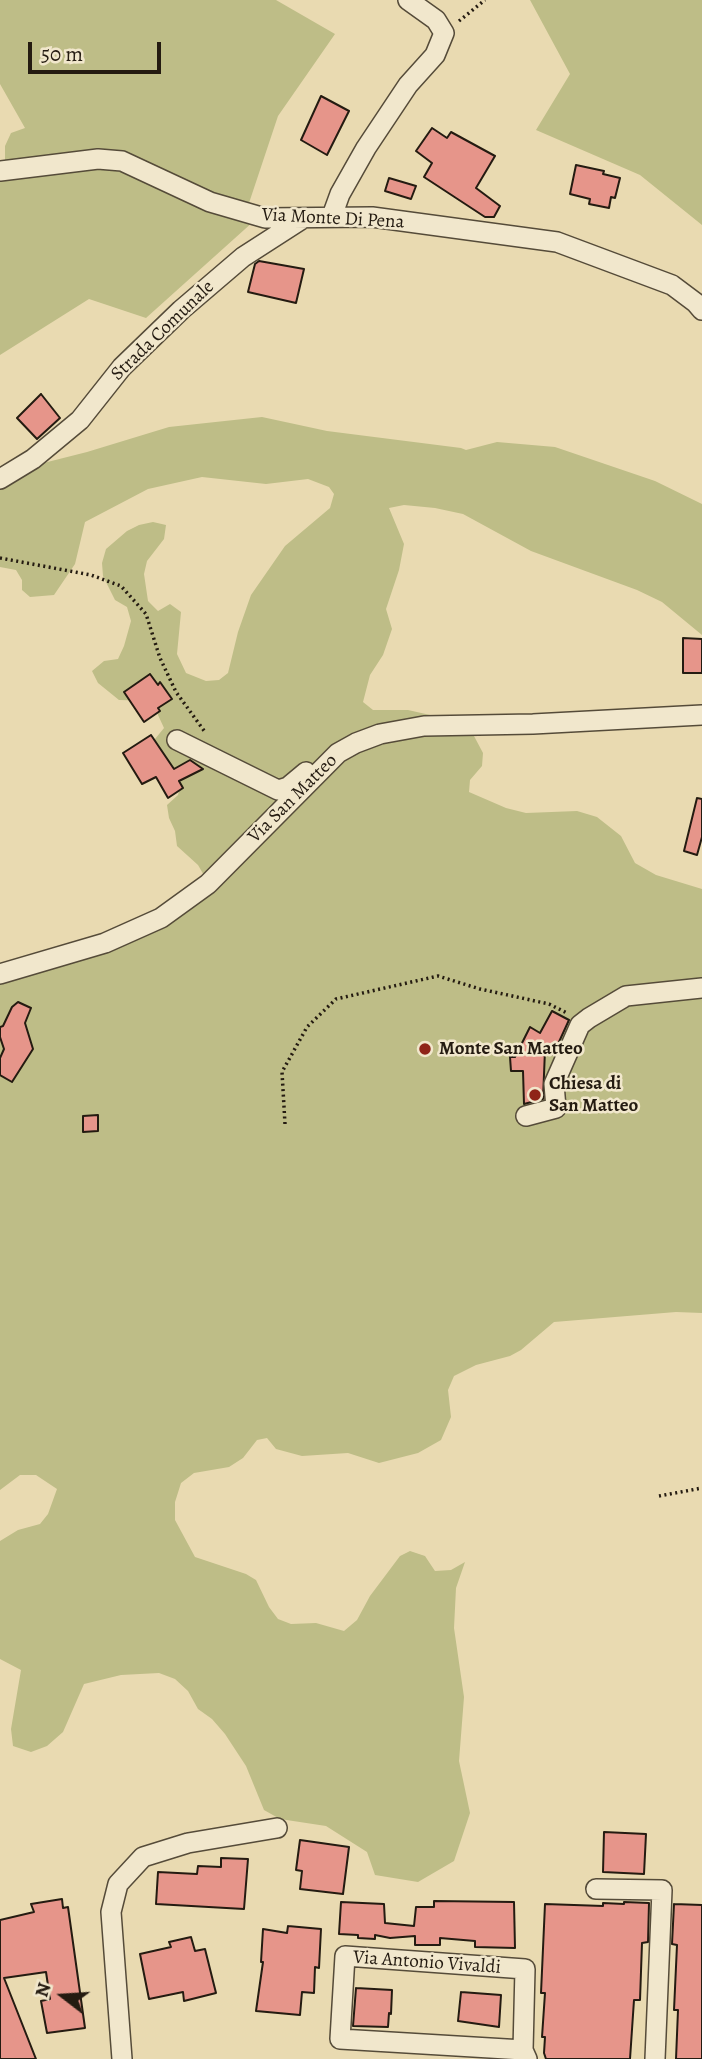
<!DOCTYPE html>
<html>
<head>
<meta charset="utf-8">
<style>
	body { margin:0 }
	#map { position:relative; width:702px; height:2059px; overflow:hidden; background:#e9dab1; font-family:Alegreya,serif }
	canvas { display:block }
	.north { position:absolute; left:28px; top:1961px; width:70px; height:70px; -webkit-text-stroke:5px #f1e7cc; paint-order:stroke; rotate:287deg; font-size:19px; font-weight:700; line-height:28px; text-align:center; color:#241b11 }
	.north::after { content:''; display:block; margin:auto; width:24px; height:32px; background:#241b11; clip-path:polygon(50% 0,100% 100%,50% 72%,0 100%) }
	.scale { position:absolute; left:28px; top:42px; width:133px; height:32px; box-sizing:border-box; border:4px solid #241b11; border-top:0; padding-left:9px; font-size:21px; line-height:24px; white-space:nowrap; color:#241b11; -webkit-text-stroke:5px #f1e7cc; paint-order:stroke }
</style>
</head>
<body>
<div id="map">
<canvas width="702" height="2059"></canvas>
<div class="north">N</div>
<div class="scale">50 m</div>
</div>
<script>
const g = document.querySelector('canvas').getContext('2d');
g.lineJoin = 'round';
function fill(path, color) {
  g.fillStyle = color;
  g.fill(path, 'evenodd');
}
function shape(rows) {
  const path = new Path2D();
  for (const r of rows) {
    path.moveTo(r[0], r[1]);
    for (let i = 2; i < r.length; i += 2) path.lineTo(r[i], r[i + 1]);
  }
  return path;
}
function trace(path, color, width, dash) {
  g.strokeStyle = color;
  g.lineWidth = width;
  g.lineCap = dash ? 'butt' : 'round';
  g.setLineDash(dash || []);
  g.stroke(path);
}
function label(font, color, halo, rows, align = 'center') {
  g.font = font + ' Alegreya,serif';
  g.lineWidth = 5;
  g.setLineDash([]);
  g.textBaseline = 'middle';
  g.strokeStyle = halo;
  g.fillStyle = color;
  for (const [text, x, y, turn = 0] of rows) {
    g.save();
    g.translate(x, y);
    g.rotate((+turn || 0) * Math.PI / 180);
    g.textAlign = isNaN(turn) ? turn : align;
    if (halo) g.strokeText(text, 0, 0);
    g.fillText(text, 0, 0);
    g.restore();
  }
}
const green = shape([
	[0,0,276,0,335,34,278,116,248,206,254,221,146,318,89,299,0,355,0,162,5,162,5,146,11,133,25,128,0,84],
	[530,0,702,0,702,225,640,175,536,130,570,74],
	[262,417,327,431,461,448,466,450,497,442,555,447,655,481,702,504,702,635,662,602,637,590,531,551,463,514,435,508,404,505,389,508,404,544,399,570,386,609,392,629,383,655,370,675,363,702,373,710,408,710,439,717,452,721,474,736,483,753,482,766,470,780,469,792,506,808,526,813,577,811,597,817,621,836,635,863,656,875,702,889,702,1313,676,1312,554,1322,521,1350,510,1356,476,1365,454,1376,448,1390,451,1417,441,1440,418,1453,379,1463,348,1453,302,1456,276,1449,267,1438,257,1440,243,1458,229,1467,194,1473,181,1483,175,1502,175,1520,195,1557,246,1574,256,1580,269,1607,278,1619,291,1624,316,1623,344,1631,357,1620,370,1596,400,1556,410,1551,425,1556,435,1571,451,1570,465,1562,456,1588,454,1628,464,1697,459,1761,470,1813,454,1861,418,1882,375,1875,367,1852,326,1826,280,1819,264,1810,246,1766,225,1734,212,1719,198,1709,188,1691,175,1679,159,1673,121,1675,84,1684,63,1732,47,1746,31,1752,13,1746,11,1729,21,1670,0,1659,0,1541,18,1530,40,1524,48,1514,57,1489,36,1475,20,1475,0,1490,0,973,136,927,205,877,198,865,177,846,175,831,169,818,167,805,178,795,181,782,152,752,155,739,164,728,158,715,155,701,119,700,98,683,92,671,104,661,118,659,124,646,131,621,127,607,115,600,103,576,102,563,106,549,127,531,139,525,153,522,166,525,164,539,147,561,144,574,148,601,158,611,170,604,181,612,177,654,186,673,206,681,219,680,228,673,238,632,251,595,285,546,330,508,334,494,329,487,308,479,266,484,202,477,148,489,85,522,75,564,54,595,30,597,22,590,22,580,16,570,0,567,0,474,87,452,169,427]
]);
const building = shape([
	[321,96,349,111,327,155,301,140,321,96],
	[432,128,447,138,451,132,495,156,476,188,500,206,494,217,485,217,424,177,432,163,416,151,432,128],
	[576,165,604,171,603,174,620,178,615,198,611,197,609,208,589,204,590,199,570,194,576,165],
	[389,178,416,186,411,199,385,191,389,178],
	[259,261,304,269,296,303,248,292,255,264,259,261],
	[41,394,60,418,37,439,17,418,41,394],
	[683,638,702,639,702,673,683,673,683,638],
	[150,674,158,685,160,682,172,699,158,708,160,711,144,722,124,692,150,674],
	[151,735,174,769,190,760,203,769,179,781,183,788,168,798,156,777,142,784,123,753,151,735],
	[697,798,702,799,702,837,697,855,684,851,697,798],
	[18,1002,31,1008,25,1023,33,1049,12,1082,0,1075,0,1058,4,1049,0,1037,0,1027,3,1026,12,1007,18,1002],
	[552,1011,569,1020,553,1055,545,1050,543,1099,524,1104,523,1071,511,1071,510,1057,515,1057,530,1027,540,1033,552,1011],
	[98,1115,98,1131,83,1132,83,1116,98,1115],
	[604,1832,646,1834,644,1874,603,1872,604,1832],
	[300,1840,349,1847,343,1894,300,1889,302,1871,296,1870,300,1840],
	[221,1858,248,1859,244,1909,156,1904,158,1872,197,1874,198,1866,221,1867,221,1858],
	[62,1899,63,1908,68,1907,85,2028,47,2033,41,2001,50,1999,46,1972,4,1978,36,2059,0,2059,0,1920,34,1912,31,1904,62,1899],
	[434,1901,514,1902,515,1948,475,1947,475,1941,440,1938,440,1945,415,1945,415,1936,390,1938,375,1935,375,1939,358,1938,358,1935,339,1934,341,1902,384,1904,385,1923,414,1926,416,1907,434,1907,434,1901],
	[624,1902,649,1903,648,1942,642,1943,640,2000,634,2000,630,2059,546,2059,544,2053,545,2037,542,2037,545,1993,541,1993,545,1904,603,1906,603,1903,624,1904,624,1902],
	[674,1904,702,1905,702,2059,676,2059,678,2010,674,2010,677,1945,672,1944,674,1904],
	[288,1926,321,1929,319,1968,315,1967,314,1993,302,1992,300,2015,256,2011,263,1962,261,1962,263,1929,287,1933,288,1926],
	[191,1937,195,1951,205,1949,216,1993,184,2001,183,1992,149,1999,140,1954,171,1947,169,1942,191,1937],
	[356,1988,392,1990,391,2014,389,2013,388,2027,353,2026,356,1988],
	[461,1992,501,1995,499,2027,458,2021,461,1992]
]);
const path = shape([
	[459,21,485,0],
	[0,558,91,575,121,586,146,614,160,658,176,692,205,732],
	[285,1124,282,1072,307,1027,336,999,438,976,480,989,549,1004,567,1013],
	[659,1496,702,1488]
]);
const minor = shape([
	[0,171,98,159,122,161,210,202,265,218,372,217,557,242,672,285,696,303,702,310],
	[332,216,340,194,366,148,408,85,435,55,444,33,436,20,408,0],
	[0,479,33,459,80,420,122,367,181,310,243,257,302,219],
	[177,740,278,790,288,787,306,772],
	[0,974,105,943,161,918,208,884,338,753,356,743,380,734,424,726,533,724,702,715],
	[526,1116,556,1108,554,1084,580,1025,589,1018,626,996,702,988],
	[596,1889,662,1890,655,2059],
	[523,2050,340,2039,345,1956,525,1969,523,2050,527,2059],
	[122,2059,111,1912,118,1884,143,1857,188,1843,277,1828]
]);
const markers = [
	[425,1049,7,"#8f2418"],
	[535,1095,7,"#8f2418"]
];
const streetNames = [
	["Via Monte Di Pena",333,219,3],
	["Strada Comunale",163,331,-44],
	["Via San Matteo",293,799,-45],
	["Via Antonio Vivaldi",427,1963,4]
];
const poiNames = [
	["Monte San Matteo",439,1049],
	["Chiesa di",549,1084],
	["San Matteo",549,1106]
];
fill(green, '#bebd87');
fill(building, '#e6958a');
trace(building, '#241b11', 2);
trace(minor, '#554b39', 22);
trace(path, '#241b11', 3.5, [2, 3.5]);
trace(minor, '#f1e7cc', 19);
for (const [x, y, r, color] of markers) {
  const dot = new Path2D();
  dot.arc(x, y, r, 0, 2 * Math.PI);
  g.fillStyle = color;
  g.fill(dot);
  trace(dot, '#f1e7cc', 2.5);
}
label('19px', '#241b11', '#f1e7cc', streetNames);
label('bold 19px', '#241b11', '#f1e7cc', poiNames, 'left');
</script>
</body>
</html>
